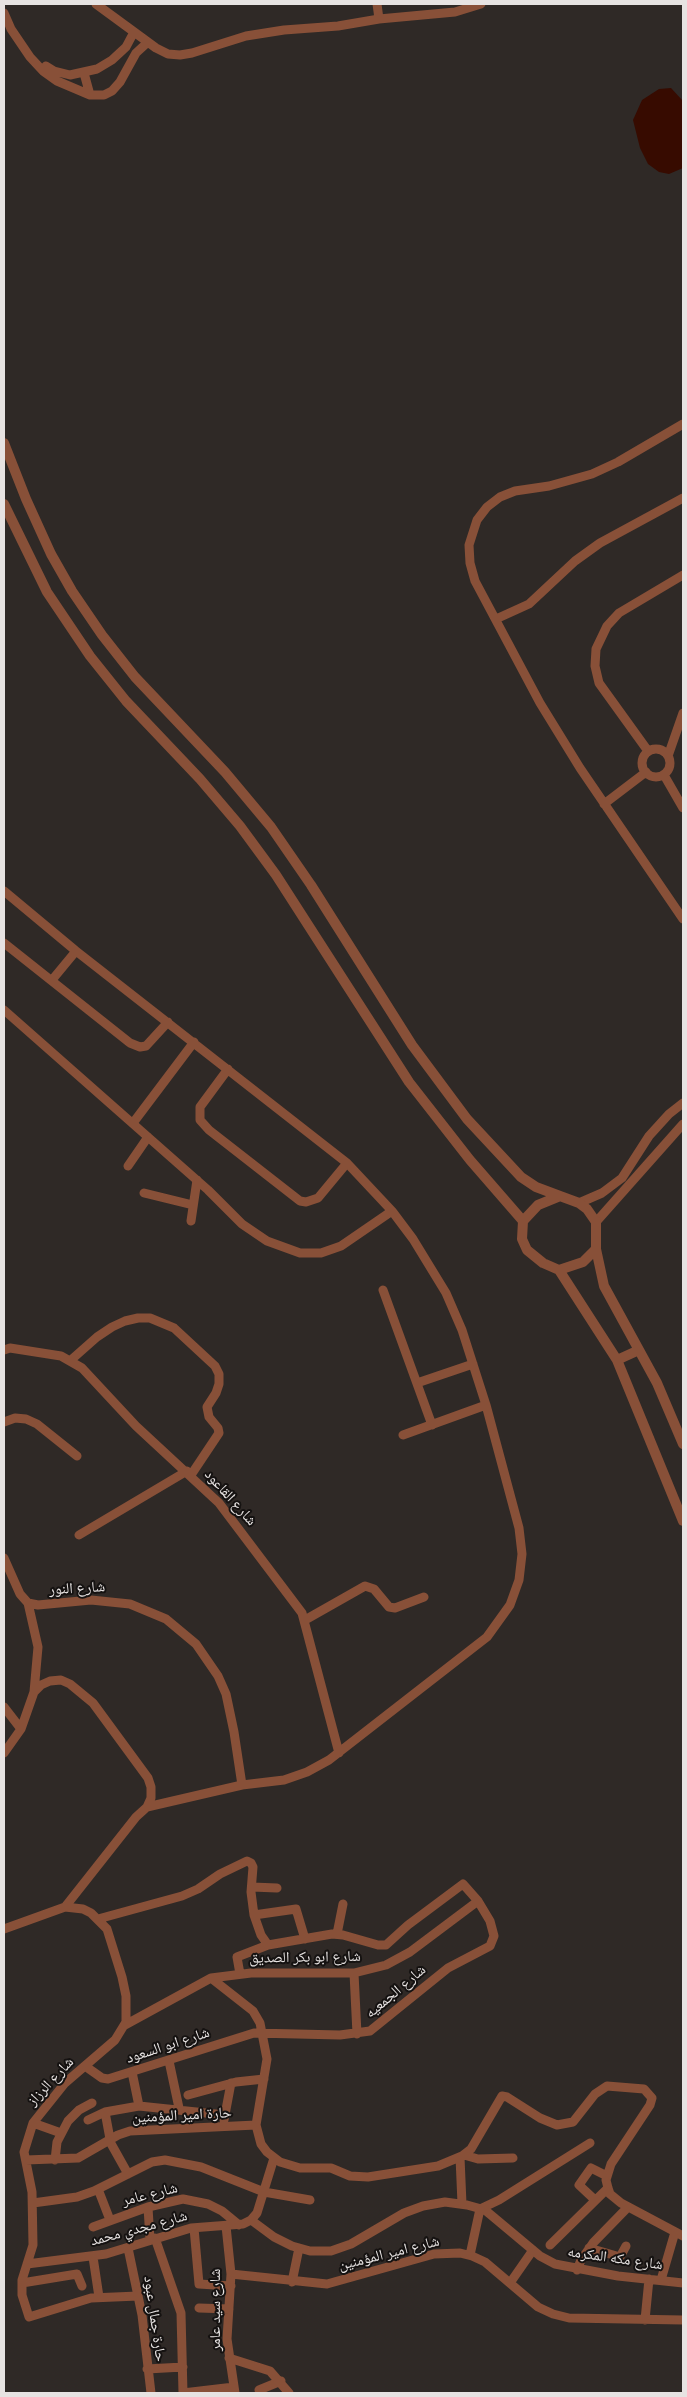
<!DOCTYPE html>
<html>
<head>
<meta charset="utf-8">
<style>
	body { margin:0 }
	#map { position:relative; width:687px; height:2397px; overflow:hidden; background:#2f2926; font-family:Roboto,sans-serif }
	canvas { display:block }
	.frame { position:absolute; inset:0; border:5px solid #e7e3e2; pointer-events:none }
</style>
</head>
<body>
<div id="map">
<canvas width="687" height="2397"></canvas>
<div class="frame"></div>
</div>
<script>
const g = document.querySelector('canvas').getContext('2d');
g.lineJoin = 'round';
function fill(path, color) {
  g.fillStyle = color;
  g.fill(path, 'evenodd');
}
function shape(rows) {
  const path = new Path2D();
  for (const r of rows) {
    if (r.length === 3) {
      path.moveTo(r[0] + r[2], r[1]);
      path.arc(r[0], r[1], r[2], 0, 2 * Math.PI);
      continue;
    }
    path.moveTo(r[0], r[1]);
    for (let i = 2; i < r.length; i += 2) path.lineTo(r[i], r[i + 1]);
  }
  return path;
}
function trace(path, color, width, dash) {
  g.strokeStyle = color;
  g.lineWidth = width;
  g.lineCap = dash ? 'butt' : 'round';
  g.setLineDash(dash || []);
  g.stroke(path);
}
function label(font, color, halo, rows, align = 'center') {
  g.font = font + ' Roboto,"Noto Naskh Arabic",sans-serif';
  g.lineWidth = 4;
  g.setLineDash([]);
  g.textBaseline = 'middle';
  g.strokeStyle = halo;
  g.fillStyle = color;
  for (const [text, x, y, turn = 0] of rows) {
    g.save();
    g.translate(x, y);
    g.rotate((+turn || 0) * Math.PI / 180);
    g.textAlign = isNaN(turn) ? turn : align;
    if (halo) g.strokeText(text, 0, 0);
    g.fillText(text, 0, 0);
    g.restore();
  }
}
const water = shape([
	[671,88,683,101,683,168,669,174,659,172,648,164,640,148,633,120,642,100,659,89]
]);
const minor = shape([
	[96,4,156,48,168,54,180,55,192,53,246,36,284,30,338,26,379,19,455,12,481,4],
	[377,4,379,19],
	[4,13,11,29,30,57,43,71,57,81,90,95,104,95,112,91,120,82,136,53,148,42],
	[46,66,54,71,70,75,97,69,112,60,126,47,134,32],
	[84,73,90,95],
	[683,424,618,462,592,474,549,486,515,491,500,497,487,507,477,520,469,545,470,563,475,581,540,703,580,768,683,919],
	[496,619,529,604,575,561,600,543,683,498],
	[656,763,14],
	[648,751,599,683,595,666,596,649,607,626,619,613,683,575],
	[668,756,683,713],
	[664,775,683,808],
	[604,804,646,772],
	[4,891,76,951,347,1163,392,1211,413,1239,446,1293,462,1330,486,1405,519,1528,522,1554,519,1580,510,1605,487,1637,329,1760,307,1772,284,1780,242,1785,147,1807,136,1817,65,1907,4,1929],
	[4,943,130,1043,140,1047,146,1046,168,1022],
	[52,980,76,951],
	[4,1010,208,1190,242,1224,267,1241,300,1253,321,1253,341,1246,392,1211],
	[228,1069,200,1107,200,1120,209,1130,300,1201,306,1202,318,1198,347,1163],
	[133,1123,194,1042],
	[128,1166,148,1137],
	[144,1193,193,1205],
	[579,1203,602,1193,622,1178,649,1136,669,1114,683,1103],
	[191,1221,197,1180],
	[596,1222,683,1124],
	[383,1290,432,1425],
	[4,1350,10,1348,61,1356,82,1368,136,1426,219,1503,302,1613,339,1753],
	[71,1360,97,1337,112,1327,125,1321,138,1318,150,1318,174,1328,215,1366,219,1374,219,1384,216,1393,207,1407,209,1417,218,1428,219,1433,191,1475],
	[417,1383,473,1364],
	[4,1422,15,1418,26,1419,37,1424,77,1456],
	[403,1435,486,1405],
	[79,1535,187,1471],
	[4,1558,20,1594,28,1603,38,1605,91,1600,130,1604,166,1619,196,1644,218,1676,226,1694,234,1732,242,1785],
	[305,1620,365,1586,374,1589,389,1607,395,1608,424,1597],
	[34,1692,41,1685,50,1681,61,1680,70,1684,93,1703,148,1778,151,1787,151,1798,147,1807],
	[4,1707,21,1729],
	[4,1753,21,1729,34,1692,38,1647,28,1603],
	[252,1887,277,1888],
	[65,1907,83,1909,91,1913,107,1929,122,1977,126,1996,126,2022,115,2040,65,2083,33,2123,24,2152,32,2192,33,2245,22,2280,22,2295,29,2317,91,2298,138,2296],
	[254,1915,296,1909,305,1939],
	[337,1934,343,1904],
	[354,1973,357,2034],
	[240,1974,237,1957,268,1945],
	[211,1978,253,2011,260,2023,267,2059,256,2125,261,2144,267,2152,280,2162,300,2168,331,2168,350,2176,368,2177,438,2166,462,2156,471,2149,502,2096,507,2097,540,2118,557,2125,573,2122,595,2094,607,2086,644,2089,652,2098,650,2105,611,2164,606,2180,608,2188,610,2194,621,2203,683,2236],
	[125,2025,211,1978,251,1973,354,1973,386,1965,410,1952,478,1901],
	[169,2061,179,2108],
	[85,2066,102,2078,108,2079,254,2033,340,2035,370,2031,448,1968,490,1946,494,1936,490,1921,478,1901,463,1884,408,1925,386,1945,378,1945,343,1935,332,1934,268,1945,261,1935,254,1915,251,1892,253,1867,251,1863,247,1861,220,1874,198,1889,182,1896,98,1919],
	[132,2072,139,2106],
	[188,2095,236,2082,264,2079],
	[105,2112,110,2139],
	[88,2120,105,2112,139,2106,225,2115],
	[224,2120,231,2083],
	[33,2123,61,2133],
	[109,2140,128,2174],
	[464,2155,478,2159,513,2158],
	[460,2157,462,2204],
	[26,2160,78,2158,118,2135,130,2131,256,2125],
	[55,2160,57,2142,68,2121,79,2110,92,2103],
	[98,2189,110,2220],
	[595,2200,579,2185,591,2168,607,2176],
	[33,2203,77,2197,94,2191,152,2162,165,2160,201,2167,264,2192,310,2200],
	[148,2207,150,2240],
	[251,2220,274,2237,292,2246,310,2251,331,2251,351,2244,404,2213,423,2206,445,2202,467,2205,485,2210,540,2256,555,2264,618,2276,683,2283],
	[226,2226,231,2274,227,2339,235,2393],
	[93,2227,148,2207,183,2199,208,2204,222,2211,239,2225],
	[194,2228,199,2284,231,2286],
	[155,2238,181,2313,183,2393],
	[550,2245,608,2188],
	[128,2248,142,2315,151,2393],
	[589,2248,620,2257,626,2246],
	[470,2255,480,2209,499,2200,590,2143],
	[93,2257,99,2297],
	[27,2264,106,2254,191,2228,243,2224,251,2220,257,2213,274,2158],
	[577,2270,581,2260,593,2243,628,2207],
	[231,2274,327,2284,434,2254,460,2253,472,2256,485,2262,538,2307,553,2314,569,2318,683,2320],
	[661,2280,675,2232],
	[292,2282,299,2248],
	[22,2283,77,2274,82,2286],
	[510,2283,533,2250],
	[199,2308,229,2309],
	[645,2320,649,2279],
	[229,2358,270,2371,289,2393],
	[147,2369,183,2367],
	[259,2390,281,2381],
	[183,2393,234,2387]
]);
const tertiary = shape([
	[4,443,26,499,51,554,72,591,102,635,135,677,225,772,271,827,311,885,412,1045,467,1119,521,1177,536,1187,560,1196],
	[4,504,47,592,90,656,126,701,200,779,240,826,276,875,409,1082,470,1160,523,1221],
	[596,1249,583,1262,559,1270,543,1263,527,1250,522,1239,523,1221,538,1205,560,1196,579,1203,587,1209,596,1222,596,1249,604,1286,657,1383,683,1444],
	[559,1270,617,1360,683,1521],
	[617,1360,639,1350]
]);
const streetNames = [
	["شارع القاعود",230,1498,48],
	["شارع النور",77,1589,-3],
	["شارع ابو بكر الصديق",305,1958,-1],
	["شارع الجمعيه",396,1992,-40],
	["شارع ابو السعود",168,2046,-18],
	["شارع الرزاز",51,2082,-47],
	["حارة امير المؤمنين",182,2116,-3],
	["شارع عامر",150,2195,-14],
	["شارع مجدي محمد",139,2229,-15],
	["شارع امير المؤمنين",389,2254,-14],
	["شارع مكه المكرمه",615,2259,8],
	["شارع سيد عامر",216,2310,-90],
	["حارة جمال عبود",154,2319,82]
];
fill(water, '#370b00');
trace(minor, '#885038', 9);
trace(tertiary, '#885038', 10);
label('15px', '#e7e3e2', '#151211', streetNames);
</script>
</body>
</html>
